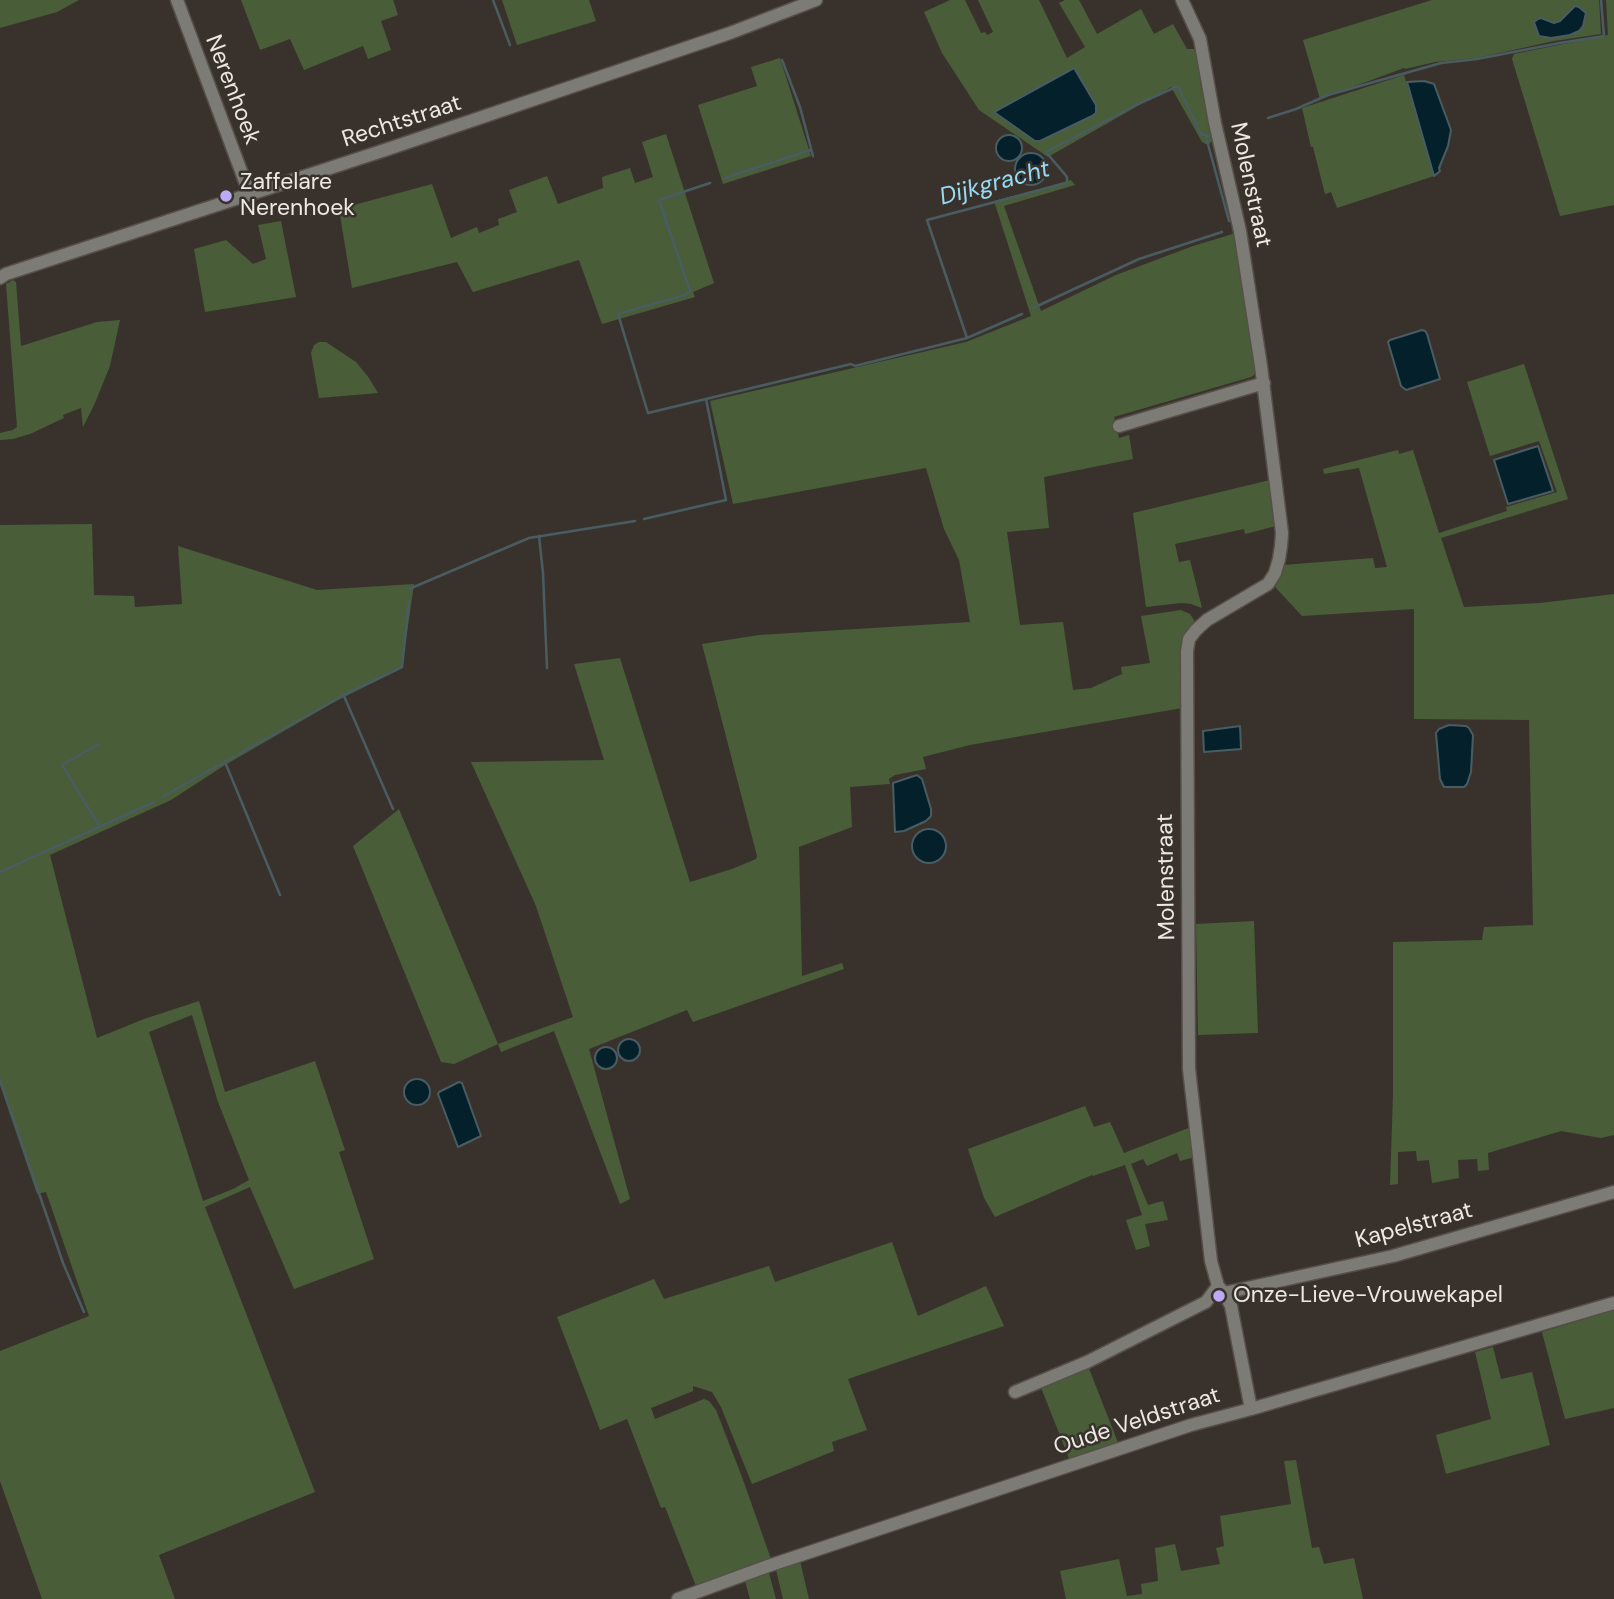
<!DOCTYPE html>
<html>
<head>
<meta charset="utf-8">
<style>
	body { margin:0 }
	canvas { display:block; background:#39322c }
</style>
</head>
<body>
<canvas width="1614" height="1599"></canvas>
<script>
const g = document.querySelector('canvas').getContext('2d');
g.lineJoin = 'round';
function fill(path, color) {
  g.fillStyle = color;
  g.fill(path, 'evenodd');
}
function shape(rows) {
  const path = new Path2D();
  for (const r of rows) {
    if (r.length === 3) {
      path.moveTo(r[0] + r[2], r[1]);
      path.arc(r[0], r[1], r[2], 0, 2 * Math.PI);
      continue;
    }
    path.moveTo(r[0], r[1]);
    for (let i = 2; i < r.length; i += 2) path.lineTo(r[i], r[i + 1]);
  }
  return path;
}
function trace(path, color, width, dash) {
  g.strokeStyle = color;
  g.lineWidth = width;
  g.lineCap = dash ? 'butt' : 'round';
  g.setLineDash(dash || []);
  g.stroke(path);
}
function label(font, color, halo, rows, align = 'center') {
  g.font = font + ' "DM Sans",sans-serif';
  g.lineWidth = 5;
  g.setLineDash([]);
  g.textBaseline = 'middle';
  g.strokeStyle = halo;
  g.fillStyle = color;
  for (const [text, x, y, turn = 0] of rows) {
    g.save();
    g.translate(x, y);
    g.rotate((+turn || 0) * Math.PI / 180);
    g.textAlign = isNaN(turn) ? turn : align;
    if (halo) g.strokeText(text, 0, 0);
    g.fillText(text, 0, 0);
    g.restore();
  }
}
const green = shape([
	[0,0,79,0,57,12,0,28],
	[241,0,393,0,398,15,381,21,391,50,368,59,363,46,304,70,290,39,260,50],
	[502,0,589,0,596,21,517,45],
	[950,0,965,0,981,33,985,32,987,35,993,32,978,0,1039,0,1067,58,1085,47,1059,3,1065,0,1079,0,1097,34,1141,9,1154,34,1173,24,1187,49,1194,49,1197,54,1201,87,1213,140,1208,145,1202,142,1171,87,1048,157,979,110,942,53,924,12],
	[994,112,1092,116,1040,141,1035,141],
	[1432,0,1599,0,1601,34,1554,41,1477,58,1435,62,1405,69,1404,68,1320,99,1303,40],
	[1575,6,1586,17,1583,26,1570,35,1551,38,1541,18,1554,23,1560,21],
	[1606,0,1614,0,1614,205,1560,216,1512,59,1514,54,1608,35],
	[780,58,811,156,723,184,698,105,757,86,751,67],
	[1404,75,1434,176,1337,208,1331,192,1325,194,1313,147,1311,147,1302,108],
	[666,134,714,283,693,292,695,297,602,324,579,260,473,292,457,262,352,288,339,209,432,184,451,238,477,227,479,233,499,225,498,219,517,212,509,190,547,176,558,204,603,188,602,177,630,168,635,183,653,177,642,142],
	[1071,180,1075,185,1004,206,1041,311,1116,275,1193,246,1236,233,1257,373,1251,377,1114,417,1119,438,1129,435,1133,459,1044,477,1049,528,1007,532,1020,625,1063,622,1073,690,1091,688,1122,674,1121,667,1150,663,1141,616,1181,610,1190,614,1194,620,1194,625,1182,708,970,745,923,757,926,769,895,775,889,779,890,784,850,787,852,827,799,847,802,976,842,963,844,969,693,1022,687,1010,589,1049,630,1199,620,1204,554,1031,501,1052,498,1044,454,1064,441,1062,353,846,399,809,498,1044,573,1017,536,906,471,762,604,760,574,664,620,658,690,882,732,869,756,859,757,856,702,644,759,635,970,622,959,560,944,529,926,468,733,504,710,401,966,342,1031,316,994,201],
	[281,221,296,297,205,312,194,249,226,240,253,264,266,259,258,225],
	[13,280,16,282,21,346,97,322,120,320,110,366,95,403,83,427,81,408,63,415,64,418,30,434,13,439,0,440,0,433,13,430,17,427,6,284],
	[319,342,326,342,356,362,369,378,378,393,319,398,311,353,314,345],
	[1524,364,1568,499,1441,538,1464,607,1540,603,1614,594,1614,1135,1601,1138,1561,1131,1488,1153,1489,1170,1478,1171,1477,1159,1458,1160,1459,1178,1432,1183,1429,1160,1417,1161,1416,1151,1398,1152,1398,1184,1390,1185,1393,1095,1393,942,1482,940,1484,927,1533,925,1529,720,1414,719,1414,609,1302,616,1276,588,1274,583,1283,565,1373,558,1375,568,1387,567,1359,468,1324,474,1323,469,1398,450,1399,454,1413,450,1439,533,1507,511,1506,507,1557,492,1539,441,1490,456,1467,382],
	[1270,480,1276,526,1245,534,1244,529,1175,544,1179,562,1190,560,1202,608,1191,604,1181,603,1146,607,1133,513],
	[92,524,94,595,134,596,135,607,182,604,178,546,317,590,414,584,402,668,336,701,225,765,171,800,50,855,97,1038,144,1019,199,1001,225,1092,315,1061,345,1150,339,1152,374,1259,294,1289,250,1187,205,1207,315,1492,159,1555,175,1599,42,1599,0,1481,0,1351,89,1316,46,1192,37,1194,0,1085,0,525],
	[192,1015,218,1102,249,1180,233,1189,203,1201,149,1032],
	[1254,921,1258,1033,1198,1035,1196,924],
	[1085,1106,1094,1127,1110,1122,1124,1153,1191,1127,1195,1157,1180,1161,1177,1153,1147,1166,1143,1159,1131,1164,1148,1205,1163,1201,1168,1220,1145,1224,1150,1246,1136,1250,1126,1220,1142,1215,1125,1165,1093,1176,1092,1175,995,1217,984,1198,968,1149],
	[892,1242,918,1316,986,1286,1004,1326,848,1379,867,1430,832,1442,834,1451,752,1484,721,1407,712,1392,693,1386,693,1391,651,1408,655,1419,704,1399,709,1401,716,1410,742,1477,771,1559,696,1586,665,1507,661,1508,627,1419,600,1430,557,1317,654,1279,664,1299,769,1266,775,1282],
	[1614,1310,1614,1408,1565,1419,1542,1332],
	[1493,1347,1501,1379,1532,1372,1550,1445,1446,1474,1436,1435,1491,1419,1475,1352],
	[1088,1366,1119,1445,1070,1461,1040,1385],
	[1296,1460,1312,1548,1319,1547,1324,1564,1354,1558,1363,1599,1066,1599,1060,1571,1119,1559,1127,1596,1142,1594,1141,1584,1158,1581,1155,1548,1175,1544,1181,1571,1220,1564,1216,1548,1224,1546,1220,1516,1291,1504,1284,1461],
	[800,1561,809,1599,783,1599,776,1570],
	[769,1573,776,1599,750,1599,745,1581]
]);
const water = shape([
	[1575,6,1579,7,1586,13,1583,26,1579,31,1570,35,1551,38,1539,36,1534,22,1538,19,1541,18,1554,23,1560,21,1575,6],
	[1074,68,1096,105,1096,113,1092,116,1040,141,1035,141,994,112,1074,68],
	[1424,81,1434,84,1451,130,1448,146,1439,168,1440,171,1434,176,1407,82,1424,81],
	[1009,148,13],
	[1031,169,16],
	[1422,330,1425,331,1427,334,1440,379,1406,390,1401,386,1388,342,1390,340,1422,330],
	[1538,446,1553,491,1508,504,1494,460,1538,446],
	[1449,725,1466,726,1469,728,1473,735,1471,772,1467,784,1464,787,1444,787,1440,779,1436,733,1439,729,1449,725],
	[1240,726,1241,749,1204,752,1203,731,1240,726],
	[917,775,922,779,931,809,931,816,926,821,904,831,895,832,893,783,917,775],
	[929,846,17],
	[629,1050,11],
	[606,1058,11],
	[417,1092,13],
	[459,1082,462,1083,481,1136,458,1147,438,1094,439,1092,459,1082]
]);
const stream = shape([
	[493,0,510,45],
	[782,60,800,107,813,156],
	[1268,118,1296,109,1328,95,1441,63,1477,59,1560,43,1604,36,1601,0],
	[1206,137,1229,221],
	[724,178,811,150],
	[1033,308,1139,259,1222,232],
	[967,338,1022,314],
	[706,399,648,413,618,314,685,295,690,291,659,200,710,183],
	[644,519,726,500,706,399,851,364,855,366,967,338,927,220,1067,183,1067,177,1046,152,1138,104,1178,86,1201,134,1209,136],
	[539,536,543,573,547,668],
	[409,589,529,538,635,521],
	[344,696,393,809],
	[99,744,62,765,100,827],
	[225,762,280,895],
	[162,797,344,695,402,667,409,601],
	[0,872,154,802],
	[0,1080,63,1263,84,1312]
]);
const minor = shape([
	[177,0,250,195],
	[1182,0,1200,39,1215,123,1240,231,1261,366,1282,533,1281,546,1279,559,1275,573,1268,584,1207,620,1196,630,1189,639,1187,651,1189,1069,1211,1261,1218,1286,1224,1293,1231,1306,1251,1409],
	[0,278,6,274,385,150,730,33,816,0],
	[1119,426,1264,383],
	[1224,1293,1393,1256,1614,1192],
	[1015,1392,1087,1362,1206,1302,1218,1286],
	[678,1599,768,1566,1191,1425,1251,1409,1614,1303]
]);
const markers = [
	[226,196,7,"#bcaaf6"],
	[1219,1296,7,"#bcaaf6"]
];
const streetNames = [
	["Nerenhoek",232,90,69],
	["Rechtstraat",402,122,-18],
	["Molenstraat",1250,185,78],
	["Molenstraat",1167,877,-91],
	["Kapelstraat",1414,1226,-15],
	["Oude Veldstraat",1137,1422,-18]
];
const poiNames = [
	["Zaffelare",240,183],
	["Nerenhoek",240,209],
	["Onze-Lieve-Vrouwekapel",1233,1296]
];
const waterNames = [
	["Dijkgracht",995,184,-15]
];
fill(green, '#485d38');
fill(water, '#03202b');
trace(water, '#495c62', 2);
trace(stream, '#495c62', 2.5);
trace(minor, '#564f49', 15);
trace(minor, '#7c7b76', 12);
for (const [x, y, r, color] of markers) {
  const dot = new Path2D();
  dot.arc(x, y, r, 0, 2 * Math.PI);
  g.fillStyle = color;
  g.fill(dot);
  trace(dot, '#39322c', 2.5);
}
label('23px', '#ede8e4', '#39322c', streetNames);
label('23px', '#ede8e4', '#39322c', poiNames, 'left');
label('italic 24px', '#97daf6', '#39322c', waterNames);
</script>
</body>
</html>
